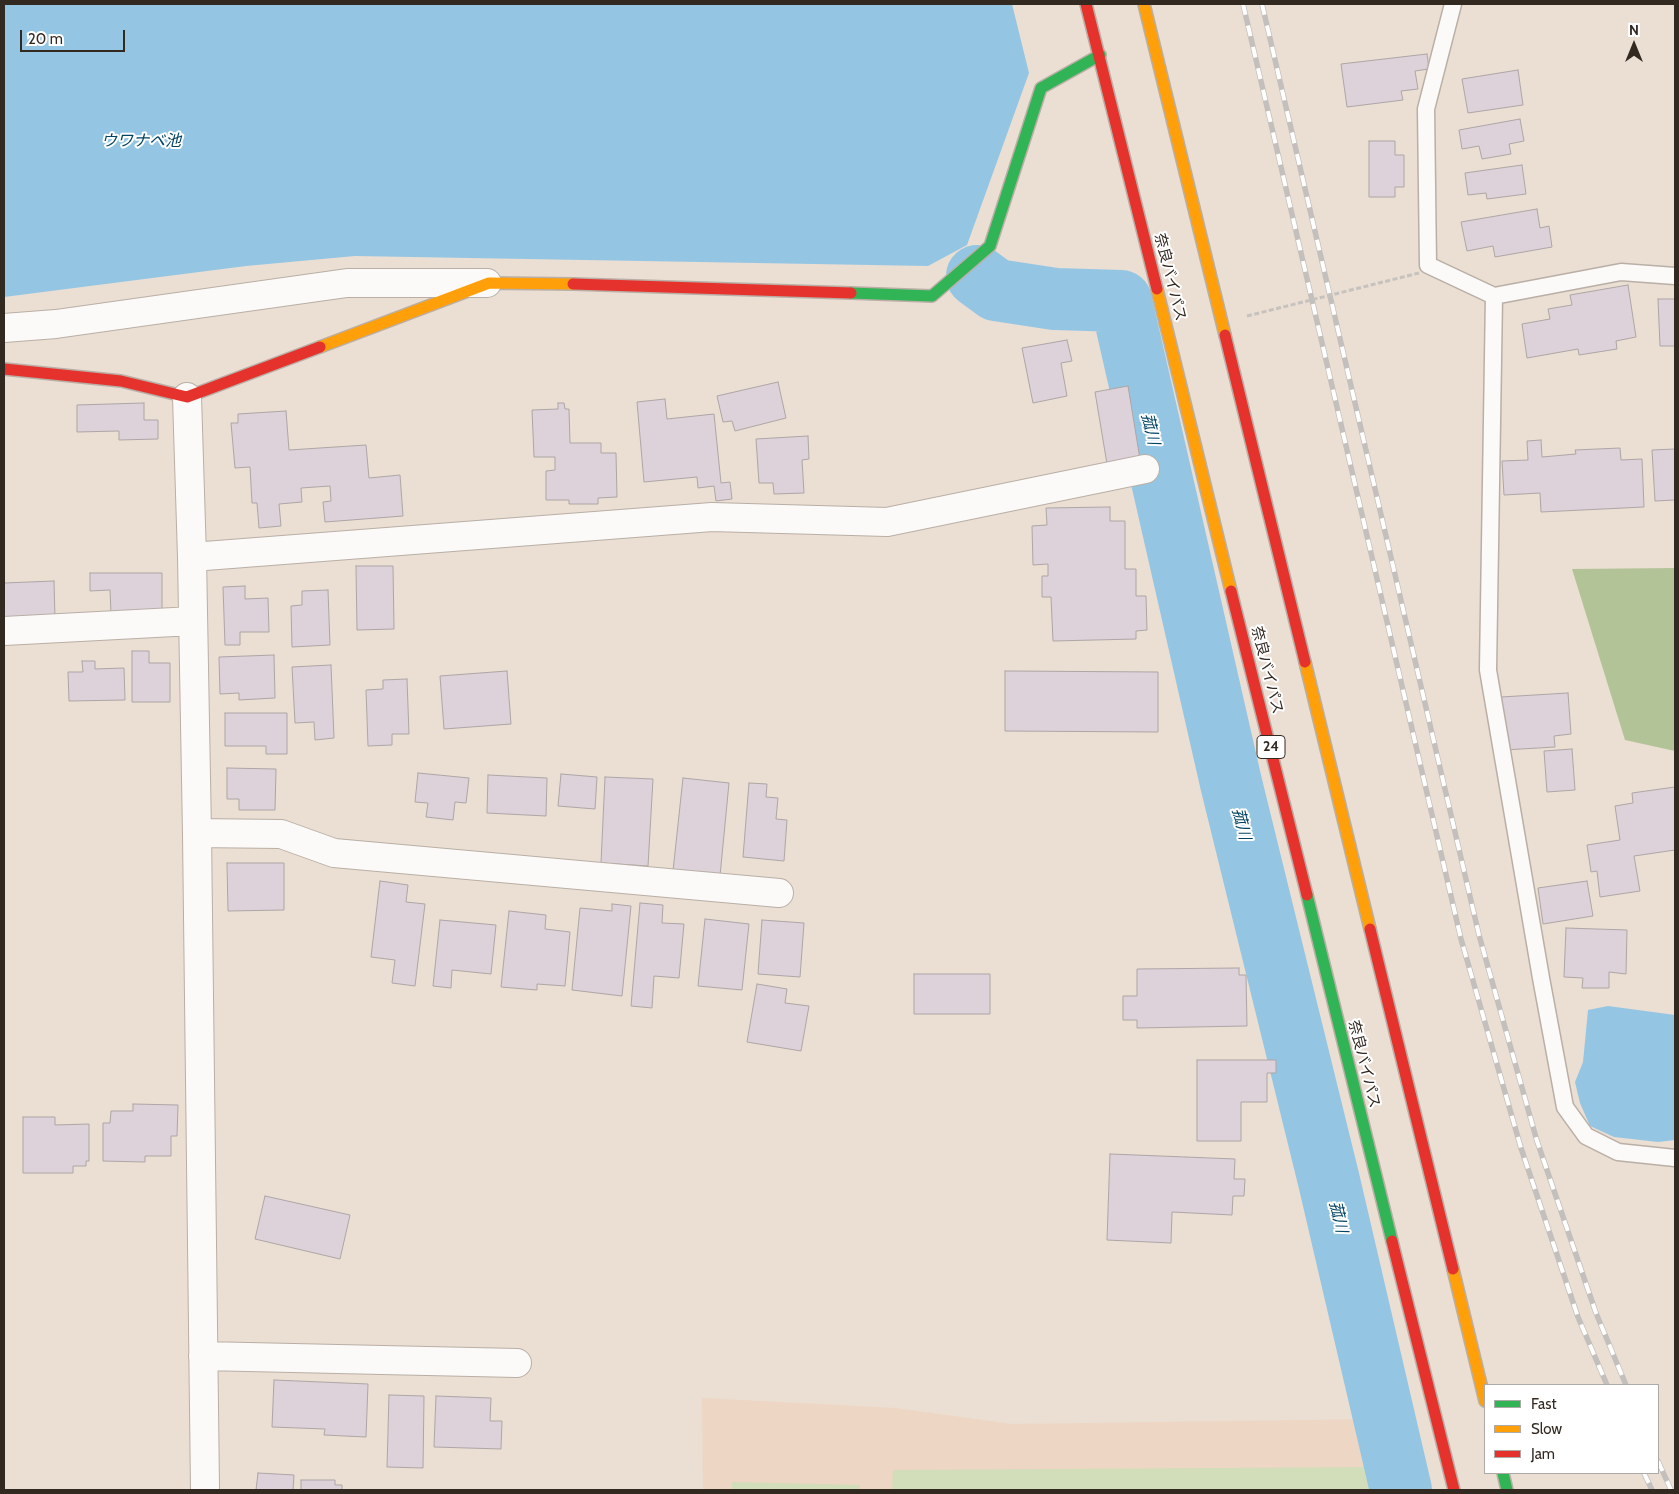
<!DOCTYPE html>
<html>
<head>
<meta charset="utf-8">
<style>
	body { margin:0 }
	#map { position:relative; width:1679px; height:1494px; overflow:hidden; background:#ebded3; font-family:Cabin,sans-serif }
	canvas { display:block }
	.frame { position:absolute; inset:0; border:5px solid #322921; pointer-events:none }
	.legend { position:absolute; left:1484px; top:1384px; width:175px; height:90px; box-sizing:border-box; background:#fff; border:1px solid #ada9a6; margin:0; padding:6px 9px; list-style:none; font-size:15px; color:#322921 }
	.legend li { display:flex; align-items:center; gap:10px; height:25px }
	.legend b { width:25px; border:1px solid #ada9a6 }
	.north { position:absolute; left:1609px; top:20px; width:50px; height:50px; -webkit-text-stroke:4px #fff; paint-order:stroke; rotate:0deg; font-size:14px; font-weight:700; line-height:20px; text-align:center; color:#322921 }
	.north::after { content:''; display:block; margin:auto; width:18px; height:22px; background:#322921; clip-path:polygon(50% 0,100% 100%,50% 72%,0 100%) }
	.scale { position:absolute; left:20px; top:30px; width:105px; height:22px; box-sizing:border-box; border:2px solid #322921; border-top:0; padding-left:6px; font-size:15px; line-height:18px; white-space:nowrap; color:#322921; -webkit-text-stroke:4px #fff; paint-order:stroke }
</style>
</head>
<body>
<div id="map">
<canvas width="1679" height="1494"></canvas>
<div class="frame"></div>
<ul class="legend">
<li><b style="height:6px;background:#30b455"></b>Fast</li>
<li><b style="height:6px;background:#ff9f0a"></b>Slow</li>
<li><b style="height:6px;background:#e5322d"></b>Jam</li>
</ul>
<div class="north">N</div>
<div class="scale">20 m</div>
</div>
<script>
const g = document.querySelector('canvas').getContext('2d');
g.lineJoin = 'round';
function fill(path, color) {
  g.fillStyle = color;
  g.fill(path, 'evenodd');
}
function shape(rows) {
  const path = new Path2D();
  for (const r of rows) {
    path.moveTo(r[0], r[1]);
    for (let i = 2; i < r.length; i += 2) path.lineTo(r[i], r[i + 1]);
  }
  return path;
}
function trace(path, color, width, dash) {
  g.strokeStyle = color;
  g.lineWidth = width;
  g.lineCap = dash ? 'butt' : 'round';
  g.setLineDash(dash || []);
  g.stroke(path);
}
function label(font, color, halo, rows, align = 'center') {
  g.font = font + ' Cabin,"Noto Sans JP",sans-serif';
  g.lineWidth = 4;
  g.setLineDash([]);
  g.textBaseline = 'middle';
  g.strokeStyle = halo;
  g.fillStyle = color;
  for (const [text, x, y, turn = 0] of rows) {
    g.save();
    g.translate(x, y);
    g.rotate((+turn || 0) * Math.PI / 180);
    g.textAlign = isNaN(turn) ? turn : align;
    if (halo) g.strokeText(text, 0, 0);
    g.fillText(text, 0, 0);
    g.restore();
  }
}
const built = shape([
	[702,1398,895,1408,1012,1424,1381,1419,1398,1490,703,1490]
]);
const green = shape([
	[1379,1467,1384,1490,892,1490,893,1470],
	[732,1482,860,1485,860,1490,732,1490]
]);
const forest = shape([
	[1675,568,1675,751,1625,740,1572,569]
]);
const water = shape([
	[4,4,1012,4,1029,73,967,245,928,266,355,256,246,266,4,297],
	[1608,1006,1675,1015,1675,1140,1658,1142,1614,1137,1590,1126,1580,1103,1575,1082,1583,1062,1588,1010]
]);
const river = shape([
	[977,276,996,290,1055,299,1121,301,1231,783,1329,1181,1401,1490]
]);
const building = shape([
	[1427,54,1429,69,1415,71,1418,89,1401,91,1403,100,1347,107,1341,64,1427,54],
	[1518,70,1523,105,1468,113,1462,79,1518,70],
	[1520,119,1524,141,1509,144,1511,154,1482,159,1479,146,1462,149,1459,130,1520,119],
	[1369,141,1395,141,1395,155,1404,155,1404,187,1395,187,1395,197,1369,197,1369,141],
	[1522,165,1526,194,1487,199,1486,193,1468,195,1465,173,1522,165],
	[1537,209,1540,228,1549,226,1552,247,1495,257,1493,246,1467,251,1461,222,1537,209],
	[1628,285,1636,337,1616,341,1617,349,1579,355,1578,349,1527,358,1522,324,1550,319,1548,309,1572,305,1570,295,1628,285],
	[1658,299,1675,299,1675,346,1660,346,1658,299],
	[1067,340,1072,361,1061,363,1067,396,1033,403,1022,348,1067,340],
	[778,382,786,418,735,431,732,421,723,422,717,396,778,382],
	[1128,386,1140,459,1107,464,1095,392,1128,386],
	[665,399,667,419,714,414,721,483,730,482,732,499,716,501,714,486,698,488,697,477,644,482,637,402,665,399],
	[144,403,144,420,158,420,158,439,119,440,119,431,77,432,77,405,144,403],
	[558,403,564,403,565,409,569,409,570,443,601,443,601,453,616,453,617,497,598,498,598,504,569,504,569,500,546,500,546,471,555,470,555,457,534,457,532,410,558,409,558,403],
	[286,411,289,450,366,445,369,478,400,475,403,516,325,522,323,502,331,501,330,486,301,488,302,502,279,504,281,526,259,528,257,503,252,503,250,467,235,468,231,423,238,423,238,414,286,411],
	[808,436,809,459,802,460,804,493,774,494,773,483,759,483,756,439,808,436],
	[1541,440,1542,457,1576,454,1575,450,1620,448,1621,460,1642,459,1644,507,1541,512,1540,493,1504,495,1502,461,1528,460,1527,441,1541,440],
	[1675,449,1675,500,1655,501,1652,450,1675,449],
	[1110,507,1110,521,1125,521,1125,569,1136,569,1136,596,1146,596,1147,630,1136,631,1136,639,1053,641,1051,597,1042,597,1042,576,1048,576,1048,564,1033,565,1032,526,1047,525,1046,508,1110,507],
	[356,566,393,566,394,629,357,630,356,566],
	[90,573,162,573,162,613,111,613,110,590,90,591,90,573],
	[54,581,55,618,4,621,4,583,54,581],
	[245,586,245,599,268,598,269,632,240,632,240,645,225,645,223,587,245,586],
	[328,590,330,645,292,647,291,606,302,605,302,591,328,590],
	[132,651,149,651,149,663,170,663,170,702,132,702,132,651],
	[274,655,275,698,239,700,239,693,220,694,219,657,274,655],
	[82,661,95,661,95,669,124,668,125,700,69,701,68,672,83,672,82,661],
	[331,665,334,738,315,740,314,722,295,723,292,667,331,665],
	[507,671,511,724,444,729,440,676,507,671],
	[1005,671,1158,672,1158,732,1005,731,1005,671],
	[407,679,409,734,392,734,392,745,368,746,366,690,383,689,383,680,407,679],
	[1568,693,1571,734,1554,736,1555,747,1504,750,1501,697,1568,693],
	[225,713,287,713,287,754,266,754,266,746,225,746,225,713],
	[1572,749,1575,790,1547,792,1544,751,1572,749],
	[227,768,276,769,275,810,239,810,239,799,227,799,227,768],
	[418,773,469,778,466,803,455,802,453,820,426,817,428,803,415,802,418,773],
	[561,774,597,777,595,809,558,806,561,774],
	[488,775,547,778,546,816,487,813,488,775],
	[605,777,653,779,648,866,601,863,605,777],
	[683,778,729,783,720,876,673,871,683,778],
	[749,783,767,784,766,797,778,798,776,819,787,820,784,861,743,857,749,783],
	[1675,787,1675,850,1634,856,1640,891,1600,897,1597,871,1591,872,1587,845,1620,840,1615,806,1633,803,1632,793,1675,787],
	[227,863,284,863,284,910,228,911,227,863],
	[380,881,408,885,406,902,425,904,415,986,392,983,395,960,371,957,380,881],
	[1587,881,1593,916,1543,924,1538,888,1587,881],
	[640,903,663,905,662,923,684,924,679,978,654,976,652,1008,631,1006,640,903],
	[612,904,631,906,622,996,572,990,580,908,612,911,612,904],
	[509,911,546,915,545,929,570,932,565,986,537,984,537,990,501,987,509,911],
	[705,919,749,924,742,990,698,986,705,919],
	[440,920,496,925,491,974,452,970,451,988,433,986,440,920],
	[762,920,804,923,800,977,758,974,762,920],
	[1566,928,1627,930,1626,974,1609,972,1609,988,1582,988,1583,978,1564,977,1566,928],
	[1239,968,1239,975,1246,975,1247,1026,1137,1028,1137,1020,1123,1020,1123,996,1137,996,1137,969,1239,968],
	[914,974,990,974,990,1014,914,1014,914,974],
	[757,984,787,989,785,1003,809,1006,801,1051,747,1042,757,984],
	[1197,1060,1276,1060,1276,1073,1267,1073,1267,1102,1241,1102,1241,1141,1197,1141,1197,1060],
	[133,1104,178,1105,177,1136,171,1136,171,1156,145,1156,145,1162,103,1161,103,1123,110,1123,111,1111,133,1111,133,1104],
	[23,1117,55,1117,55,1125,89,1124,89,1161,86,1161,86,1166,73,1166,73,1173,23,1173,23,1117],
	[1110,1154,1235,1159,1234,1179,1245,1179,1244,1196,1233,1196,1232,1215,1172,1212,1171,1243,1107,1240,1110,1154],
	[265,1196,350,1215,340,1259,255,1239,265,1196],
	[274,1380,368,1384,366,1437,324,1435,325,1429,272,1427,274,1380],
	[389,1395,424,1396,423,1468,387,1467,389,1395],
	[436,1396,491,1398,490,1421,502,1421,501,1449,434,1447,436,1396],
	[258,1473,294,1475,293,1490,256,1490,258,1473],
	[301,1480,335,1480,335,1485,342,1485,342,1490,301,1490,301,1480]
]);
const lane = shape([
	[1453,4,1426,109,1428,265,1494,296,1488,670,1541,978,1565,1107,1586,1136,1618,1152,1675,1158],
	[1494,296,1621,272,1675,276]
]);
const street = shape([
	[4,328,56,324,347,283,487,283],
	[187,397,192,557,197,833,205,1490],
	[192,557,712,517,887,522,1145,469],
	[4,631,193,621],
	[197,833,281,834,334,853,779,893],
	[203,1356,517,1363]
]);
const fast = shape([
	[851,293,932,296,990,246,1041,88,1100,55],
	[1307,895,1392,1241],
	[1503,1473,1507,1490]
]);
const slow = shape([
	[1144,4,1225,335],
	[1157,289,1231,591],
	[320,347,489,283,573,284],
	[1305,662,1370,929],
	[1453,1269,1485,1401]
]);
const jam = shape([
	[1086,4,1157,289],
	[573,284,851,293],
	[1225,335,1305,662],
	[4,369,121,381,187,397,320,347],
	[1231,591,1307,895],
	[1370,929,1453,1269],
	[1392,1241,1454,1490]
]);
const rail = shape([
	[1243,4,1461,939,1521,1148,1578,1317,1607,1385],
	[1262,4,1479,935,1537,1141,1596,1313,1626,1385],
	[1658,1461,1671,1490],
	[1644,1473,1652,1490]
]);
const pathBridge = shape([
	[1247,316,1419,273]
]);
const shields = [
	[1271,747,28]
];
const shieldNames = [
	["24",1271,747]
];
const streetNames = [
	["奈良バイパス",1170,277,76],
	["奈良バイパス",1267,670,76],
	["奈良バイパス",1364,1064,76]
];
const waterNames = [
	["ウワナベ池",141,141],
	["菰川",1150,429,77],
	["菰川",1241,824,76],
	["菰川",1338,1217,77]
];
fill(built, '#edd6c3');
fill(green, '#d1deb9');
fill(forest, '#b3c398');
fill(water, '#94c6e4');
trace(river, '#94c6e4', 62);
fill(building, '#ddd1da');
trace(building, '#ada6a5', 1);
trace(lane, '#b9afa6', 19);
trace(street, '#b9afa6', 30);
trace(fast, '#b9afa6', 14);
trace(slow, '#b9afa6', 14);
trace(jam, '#b9afa6', 14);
trace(lane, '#fcfaf8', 16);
trace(street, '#fcfaf8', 28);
trace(fast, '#30b455', 11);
trace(slow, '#ff9f0a', 11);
trace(jam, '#e5322d', 11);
trace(rail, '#c3bfbc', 5.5);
trace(rail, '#fff', 4, [11]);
trace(pathBridge, '#c6c2be', 3, [5, 2.5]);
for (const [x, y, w] of shields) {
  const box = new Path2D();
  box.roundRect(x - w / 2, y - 11.5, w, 23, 4);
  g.fillStyle = '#fff';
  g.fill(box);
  trace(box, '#322921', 1);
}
label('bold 14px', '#322921', null, shieldNames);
label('15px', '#322921', '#fff', streetNames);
label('italic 16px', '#014363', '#fff', waterNames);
</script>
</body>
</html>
